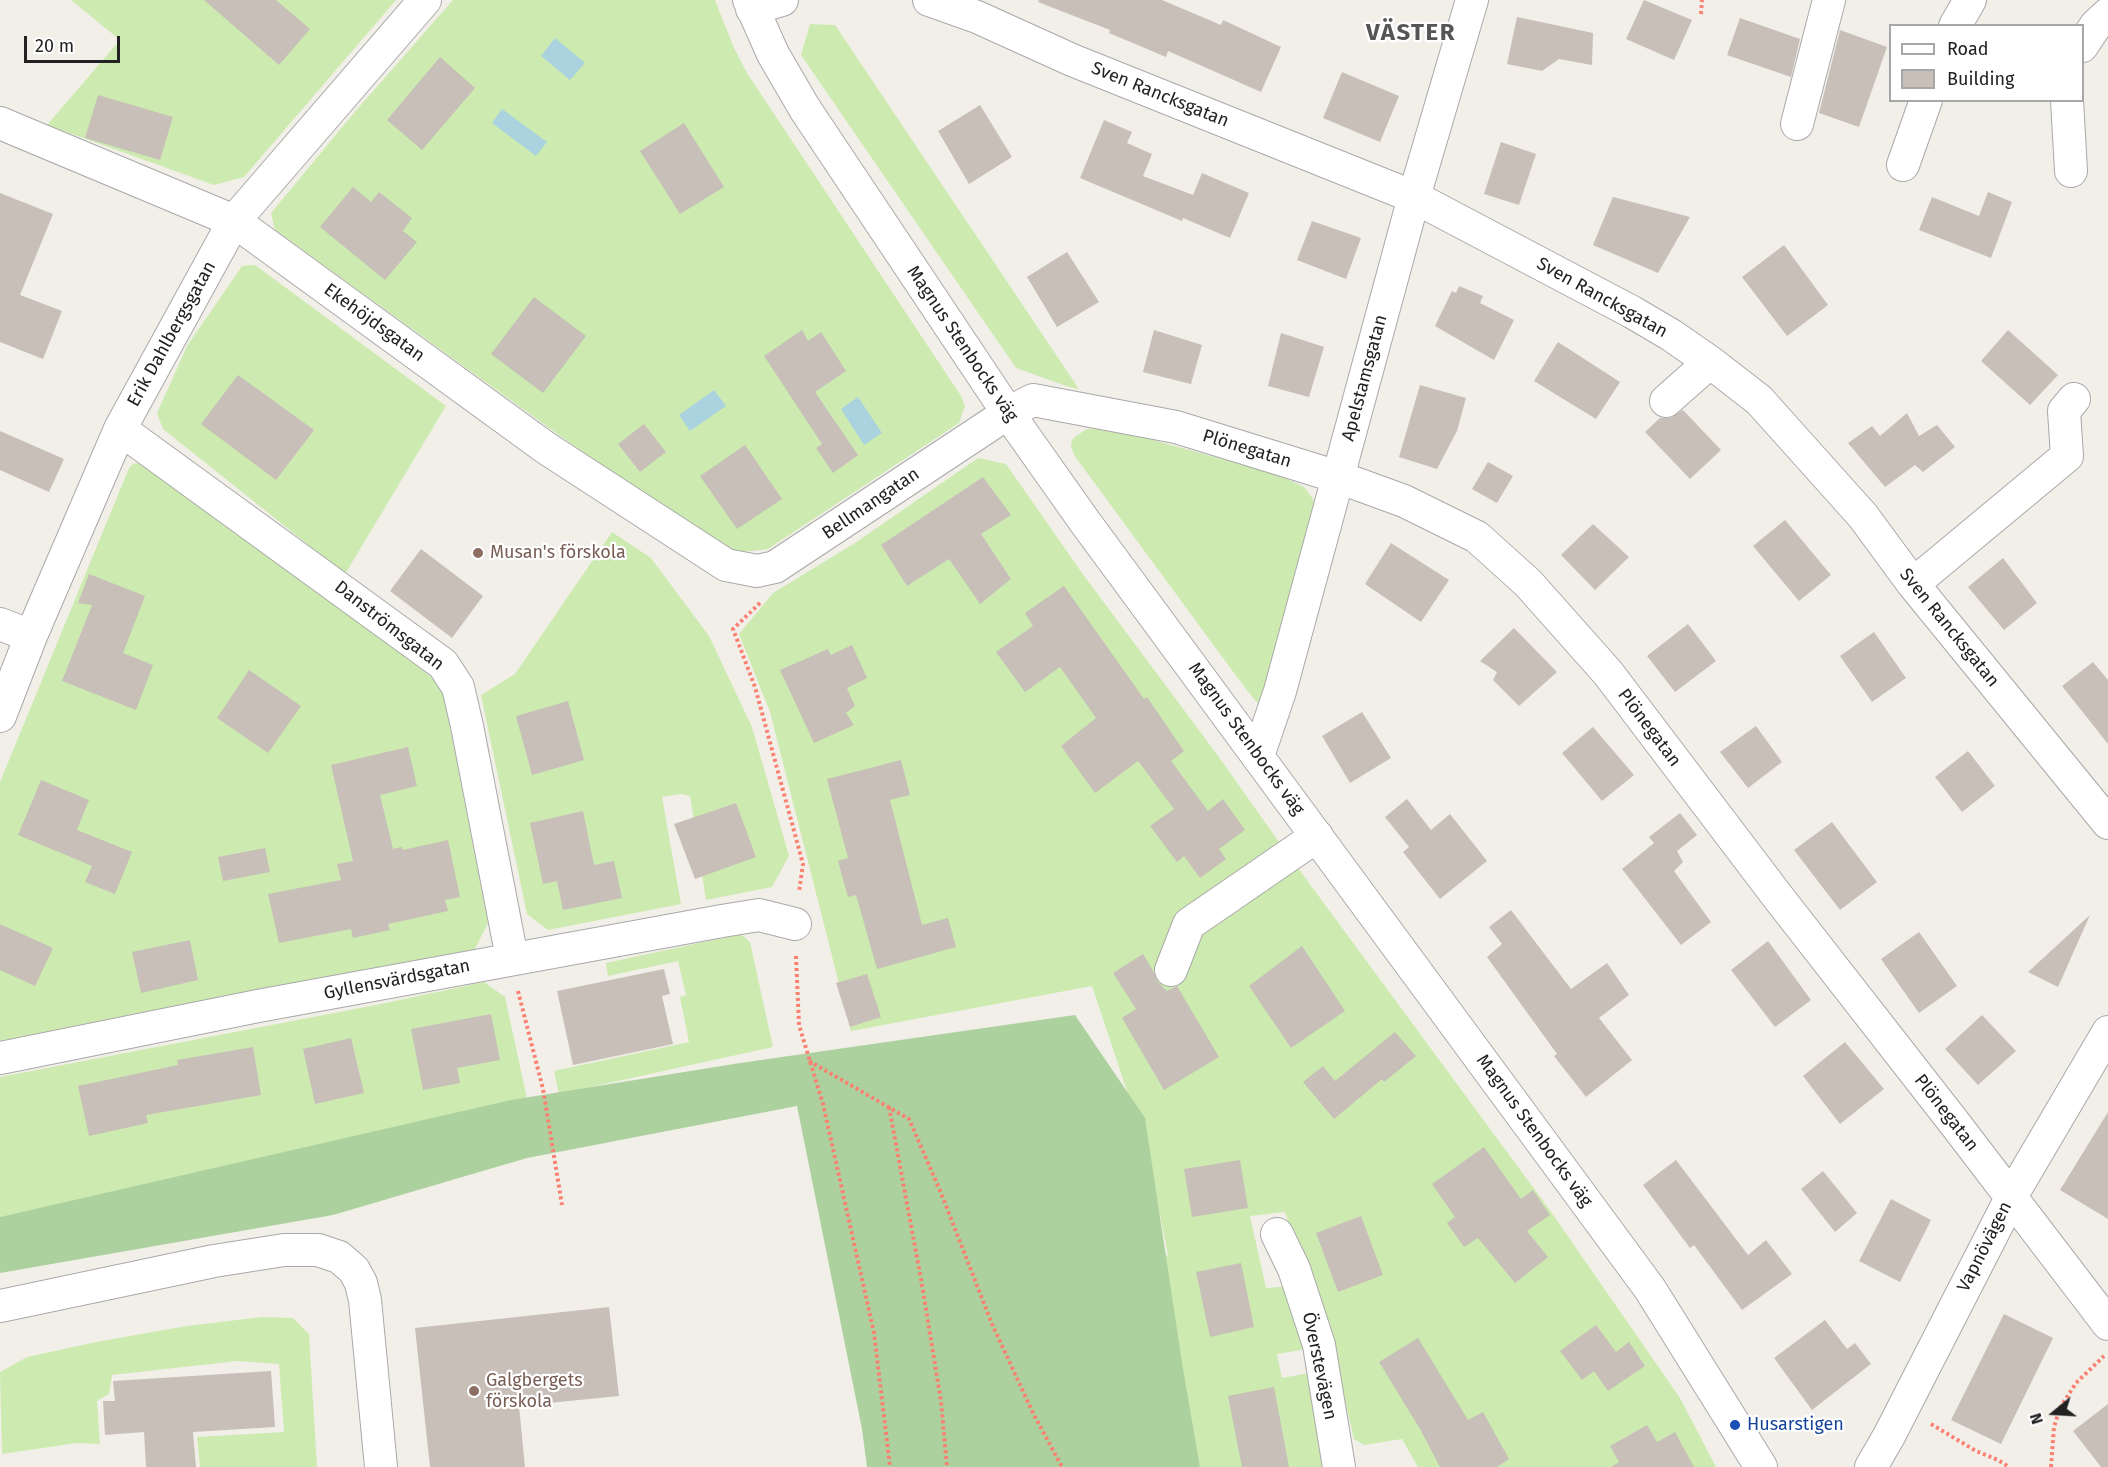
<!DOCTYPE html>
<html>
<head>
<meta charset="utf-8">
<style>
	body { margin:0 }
	#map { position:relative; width:2108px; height:1467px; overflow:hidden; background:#f2efe9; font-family:"Fira Sans",sans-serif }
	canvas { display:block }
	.legend { position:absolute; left:1889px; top:24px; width:195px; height:78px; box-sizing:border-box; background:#fff; border:2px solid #a7a7a7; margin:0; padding:8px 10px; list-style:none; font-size:18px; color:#222 }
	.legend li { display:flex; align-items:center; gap:12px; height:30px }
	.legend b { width:30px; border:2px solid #a7a7a7 }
	.north { position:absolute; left:2024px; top:1383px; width:60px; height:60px; -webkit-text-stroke:4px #fff; paint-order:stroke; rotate:252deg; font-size:16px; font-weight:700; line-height:24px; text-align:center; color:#222 }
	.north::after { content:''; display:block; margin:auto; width:21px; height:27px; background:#222; clip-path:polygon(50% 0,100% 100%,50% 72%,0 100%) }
	.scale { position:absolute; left:24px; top:36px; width:96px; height:27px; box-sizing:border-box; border:3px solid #222; border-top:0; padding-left:8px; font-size:18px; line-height:21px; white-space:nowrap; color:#222; -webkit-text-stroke:4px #fff; paint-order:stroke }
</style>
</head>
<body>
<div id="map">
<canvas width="2108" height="1467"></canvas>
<ul class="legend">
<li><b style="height:8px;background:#fff"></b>Road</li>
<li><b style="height:16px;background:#c7bfb8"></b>Building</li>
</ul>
<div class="north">N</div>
<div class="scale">20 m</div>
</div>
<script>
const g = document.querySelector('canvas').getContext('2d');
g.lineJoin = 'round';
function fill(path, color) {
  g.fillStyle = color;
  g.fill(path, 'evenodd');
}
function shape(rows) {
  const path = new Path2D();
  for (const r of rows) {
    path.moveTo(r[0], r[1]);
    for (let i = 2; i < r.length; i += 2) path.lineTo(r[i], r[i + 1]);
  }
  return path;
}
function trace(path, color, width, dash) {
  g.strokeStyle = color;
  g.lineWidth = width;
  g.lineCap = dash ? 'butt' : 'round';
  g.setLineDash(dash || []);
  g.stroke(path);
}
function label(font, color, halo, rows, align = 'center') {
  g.font = font + ' "Fira Sans",sans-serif';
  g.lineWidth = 4.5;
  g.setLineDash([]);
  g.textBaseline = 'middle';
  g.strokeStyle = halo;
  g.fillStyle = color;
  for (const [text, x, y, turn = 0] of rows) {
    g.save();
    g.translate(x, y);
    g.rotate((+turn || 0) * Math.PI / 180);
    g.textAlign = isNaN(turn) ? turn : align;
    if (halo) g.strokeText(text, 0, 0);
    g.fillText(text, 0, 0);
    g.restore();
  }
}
const grass = shape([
	[71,0,396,0,244,177,214,185,47,125,120,40],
	[453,0,715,0,734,48,747,73,961,396,965,406,959,423,768,549,734,553,588,456,275,230,271,213,353,114],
	[810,24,835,25,1079,389,1069,387,1016,368,801,55],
	[255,265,446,406,345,574,163,429,157,413,187,346,242,266],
	[1106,427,1276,474,1304,487,1313,499,1315,509,1262,707,1253,698,1234,673,1074,455,1071,446,1072,440,1076,436,1087,429],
	[978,458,1006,464,1082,573,1216,753,1284,849,1549,1209,1680,1398,1716,1467,1418,1467,1402,1439,1364,1445,1354,1439,1336,1362,1285,1212,1250,1216,1266,1288,1292,1286,1307,1349,1277,1354,1282,1378,1309,1373,1325,1467,1200,1467,1161,1258,1168,1255,1148,1154,1092,986,851,1031,770,712,739,634,773,593,855,543],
	[140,463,286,567,442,685,488,923,474,951,224,997,0,1041,0,782,129,468,133,464],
	[612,532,651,558,709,636,752,727,789,856,772,887,706,900,690,796,682,794,662,797,681,904,548,930,527,914,481,695,515,674],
	[741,934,750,942,773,1047,559,1094,554,1071,689,1042,680,997,686,995,678,961,608,976,606,963],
	[484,982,505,997,536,1140,67,1203,0,1217,0,1077,381,1004],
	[262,1317,293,1318,309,1334,317,1467,200,1467,197,1437,284,1432,279,1364,237,1361,112,1375,109,1394,97,1401,100,1444,77,1443,2,1454,0,1372,27,1357,101,1341,187,1326]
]);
const forest = shape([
	[1075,1015,1145,1118,1183,1369,1200,1467,867,1467,862,1429,797,1106,527,1158,333,1215,0,1273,0,1217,511,1100,740,1063]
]);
const water = shape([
	[555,38,585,63,570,80,541,56],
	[502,109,547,142,536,156,492,123],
	[714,390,726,406,690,431,679,415],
	[858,397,882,433,864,445,841,409]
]);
const building = shape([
	[204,0,276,0,310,29,279,65],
	[1039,0,1162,0,1221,25,1223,20,1281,47,1261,92,1168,51,1166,57,1109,33,1110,30,1038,2],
	[1644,0,1692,20,1674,60,1626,39],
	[1517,17,1593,33,1592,65,1559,59,1542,71,1507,64],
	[1740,18,1800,39,1791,77,1727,55],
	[1840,30,1887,47,1859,127,1819,113],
	[440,57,475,88,422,150,387,120],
	[1342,72,1399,96,1380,142,1323,118],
	[98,95,173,117,160,160,85,138],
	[980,105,1012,157,969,184,938,131],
	[1104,120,1132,132,1127,143,1152,154,1143,176,1193,195,1202,173,1249,193,1230,238,1183,218,1182,221,1080,178],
	[684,123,724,187,680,214,640,151],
	[1501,142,1536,154,1519,205,1484,194],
	[353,187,371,202,379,192,412,218,403,231,417,242,385,280,320,227],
	[1988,192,2012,202,1991,258,1919,230,1932,197,1979,216],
	[0,193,53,214,20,295,62,311,43,359,0,342],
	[1613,197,1690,217,1658,273,1593,245],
	[1312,221,1361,238,1346,279,1297,260],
	[1784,245,1828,305,1787,336,1742,277],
	[1067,252,1099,302,1057,327,1027,277],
	[1459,286,1483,296,1480,303,1514,320,1494,360,1435,326,1452,291,1456,293],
	[534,297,586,336,543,393,491,354],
	[802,330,808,341,821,332,846,371,815,392,858,455,833,473,816,448,822,444,764,356],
	[1154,330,1202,345,1191,384,1143,372],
	[2008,330,2058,375,2030,405,1981,361],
	[1281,333,1324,347,1309,397,1268,386],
	[1558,342,1620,382,1596,419,1534,381],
	[238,375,314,430,276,480,201,424],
	[1420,385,1466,398,1457,431,1437,469,1399,457],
	[1683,410,1721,450,1690,479,1645,432,1660,418,1670,418],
	[1907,413,1919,436,1937,425,1955,447,1923,472,1915,465,1885,487,1848,443,1872,426,1880,436],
	[644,424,666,452,640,472,618,444],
	[0,431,64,459,49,492,0,470],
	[745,445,782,499,737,529,700,476],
	[1488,462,1513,476,1497,503,1472,489],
	[983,477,1011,515,981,534,1011,579,980,604,949,559,907,586,881,545],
	[1785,520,1831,575,1799,601,1753,546],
	[1593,524,1629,557,1595,590,1561,555],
	[1391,543,1449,580,1421,622,1365,584],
	[421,549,483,596,452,638,390,591],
	[2003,558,2037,603,2004,630,1968,587],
	[89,574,145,596,123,653,153,665,136,710,62,681,92,605,78,603],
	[1064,586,1144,699,1147,697,1184,751,1171,761,1208,811,1223,799,1245,830,1219,849,1226,859,1200,878,1184,856,1177,862,1150,826,1174,809,1138,761,1095,793,1061,746,1096,718,1060,667,1025,692,996,652,1033,626,1025,613],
	[1688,624,1716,661,1675,692,1647,656],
	[1514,628,1557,672,1519,706,1493,680,1497,672,1480,661],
	[1874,632,1906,678,1872,702,1840,656],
	[852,645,867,678,847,688,855,706,846,713,854,725,814,743,780,670,828,649,831,655],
	[2093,662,2108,680,2108,744,2062,686],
	[249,670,301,706,268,753,217,718],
	[568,701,584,760,532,775,516,716],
	[1362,712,1391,758,1350,783,1322,736],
	[1756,726,1782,762,1748,788,1720,752],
	[1593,727,1634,775,1602,801,1562,753],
	[408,747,417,786,380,795,393,849,402,847,403,850,448,840,460,897,445,900,448,911,388,924,390,930,353,938,351,929,279,943,268,894,341,880,337,864,353,861,331,765],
	[1968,751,1995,786,1962,812,1935,777],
	[901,760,910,795,890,800,922,925,948,918,956,947,877,969,856,895,848,897,838,861,848,858,827,779],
	[41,780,89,800,77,830,132,852,115,894,85,882,92,866,18,835],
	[1407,799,1431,830,1450,814,1487,861,1440,899,1403,852,1409,847,1385,817],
	[736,803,756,857,695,879,674,824],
	[583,811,594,865,614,861,622,898,563,910,557,881,543,884,530,823],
	[1680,813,1697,835,1677,851,1683,862,1674,871,1711,922,1681,945,1622,869,1654,843,1649,837],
	[1832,822,1877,882,1840,910,1794,850],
	[265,848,270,872,223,881,218,857],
	[1511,910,1571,989,1607,963,1629,995,1599,1018,1632,1060,1586,1097,1554,1056,1557,1054,1487,957,1502,944,1489,927],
	[2090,915,2058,987,2028,972],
	[0,924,53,948,35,986,0,970],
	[1919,932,1957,986,1919,1013,1881,959],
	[190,940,198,980,141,993,132,952],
	[1768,941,1811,1000,1775,1027,1731,970],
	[1302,946,1345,1011,1291,1048,1249,986],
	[1143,954,1153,971,1157,981,1167,991,1177,986,1219,1057,1164,1090,1122,1018,1136,1009,1113,973],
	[664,969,670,994,662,996,673,1044,573,1065,557,991],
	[867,974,881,1017,850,1027,836,983],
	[491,1014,500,1060,457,1068,460,1083,423,1090,411,1029],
	[1982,1015,2016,1051,1978,1085,1945,1049],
	[1395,1032,1416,1056,1384,1082,1382,1079,1334,1119,1303,1082,1323,1066,1335,1081],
	[351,1038,364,1093,315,1104,303,1049],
	[1845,1042,1884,1089,1840,1124,1803,1076],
	[253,1047,261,1095,146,1115,148,1123,89,1136,78,1086,178,1065,177,1060],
	[2108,1112,2108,1219,2060,1190],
	[1484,1147,1521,1199,1533,1190,1550,1215,1527,1231,1548,1257,1515,1283,1478,1238,1464,1247,1447,1223,1455,1217,1432,1184],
	[1240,1160,1248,1208,1192,1217,1184,1169],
	[1676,1160,1748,1255,1766,1240,1792,1274,1742,1310,1694,1245,1690,1248,1643,1185],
	[1823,1171,1857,1213,1835,1232,1801,1189],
	[1891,1199,1931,1220,1900,1282,1859,1261],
	[1361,1216,1383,1275,1338,1292,1316,1233],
	[1241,1263,1254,1327,1210,1337,1196,1272],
	[609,1307,619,1396,519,1406,525,1467,430,1467,415,1328],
	[2004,1314,2053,1338,2001,1444,1951,1420],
	[1825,1320,1847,1349,1855,1343,1871,1364,1812,1410,1774,1358],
	[1596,1325,1616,1352,1629,1342,1645,1366,1608,1391,1594,1371,1582,1380,1560,1351],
	[1418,1338,1468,1420,1483,1412,1509,1459,1497,1467,1440,1467,1420,1429,1379,1362],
	[271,1371,275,1427,193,1432,196,1467,146,1467,144,1432,105,1435,103,1401,115,1401,113,1381],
	[1274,1387,1289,1467,1242,1467,1228,1396],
	[2108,1404,2108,1467,2101,1467,2073,1431],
	[1647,1425,1657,1442,1675,1432,1694,1467,1611,1467,1619,1462,1610,1446]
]);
const path = shape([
	[1701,14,1702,0],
	[760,603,733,629,755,687,803,864,799,892],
	[796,956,799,1025,823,1104,874,1333,890,1467],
	[518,991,543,1089,562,1205],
	[809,1061,909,1119,941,1193,992,1324,1033,1413,1062,1467],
	[889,1107,921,1279,941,1401,947,1467],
	[1931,1424,1976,1451,1998,1460,2009,1467],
	[2051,1467,2054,1427,2060,1408,2076,1383,2104,1356]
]);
const minor = shape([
	[749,0,773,54,805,109,1008,413,1085,522,1650,1289,1761,1467],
	[929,0,977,17,1072,60,1414,197,1632,312,1671,335,1710,362,1759,400,1863,516,1913,584,2108,823],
	[752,9,782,0],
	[1955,26,1970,0],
	[2082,46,2096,25,2108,14],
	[2067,100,2071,171],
	[0,123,234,221,546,448,726,565,757,571,775,567,1008,413,1033,400,1176,427,1338,477,1404,501,1477,537,1528,583,1608,673,1778,897,1956,1125,2108,1324],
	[1797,124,1829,0],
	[1903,165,1926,100],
	[1666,401,1710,362],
	[120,429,443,664,458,687,467,726,512,958],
	[1913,584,2067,456,2064,411,2074,399],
	[0,624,31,636],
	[0,716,31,636,120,429,234,221,425,0],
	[1258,756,1280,691,1414,197,1472,0],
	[1171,970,1189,924,1317,836],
	[0,1058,258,1006,722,921,759,915,795,924],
	[1277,1234,1294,1269,1319,1345,1339,1467],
	[0,1306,214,1261,284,1250,318,1250,339,1257,354,1270,361,1283,365,1300,381,1467],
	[1871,1467,1889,1436,2015,1190,2108,1032]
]);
const markers = [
	[478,553,6,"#8d6e63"],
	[474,1391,6,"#8d6e63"],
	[1735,1425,6,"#1a4fb4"]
];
const streetNames = [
	["Sven Rancksgatan",1160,95,22],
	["Sven Rancksgatan",1602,298,29],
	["Ekehöjdsgatan",374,323,36],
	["Erik Dahlbergsgatan",172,334,-61],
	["Magnus Stenbocks väg",962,344,56],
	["Apelstamsgatan",1365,378,-75],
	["Plönegatan",1247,449,17],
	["Bellmangatan",871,504,-34],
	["Danströmsgatan",389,626,38],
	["Sven Rancksgatan",1949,628,51],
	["Plönegatan",1649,728,53],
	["Magnus Stenbocks väg",1246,739,54],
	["Gyllensvärdsgatan",397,980,-11],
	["Plönegatan",1946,1113,52],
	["Magnus Stenbocks väg",1534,1131,54],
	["Vapnövägen",1985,1247,-63],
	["Överstevägen",1319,1366,78]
];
const educationNames = [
	["Musan's förskola",490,553],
	["Galgbergets",486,1381],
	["förskola",486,1402]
];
const transitNames = [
	["Husarstigen",1747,1425]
];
const districtNames = [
	["VÄSTER",1411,33]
];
fill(grass, '#cdebb0');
fill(forest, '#add19e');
fill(water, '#aad3df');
fill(building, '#c7bfb8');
trace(minor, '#a9a9a9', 34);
trace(path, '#fa8072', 4, [3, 3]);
trace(minor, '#fff', 32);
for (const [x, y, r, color] of markers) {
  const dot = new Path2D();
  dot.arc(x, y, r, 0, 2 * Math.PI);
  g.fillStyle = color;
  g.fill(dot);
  trace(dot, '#fff', 2);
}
label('18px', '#222', '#fff', streetNames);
label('18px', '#785e54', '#fff', educationNames, 'left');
label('18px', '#164399', '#fff', transitNames, 'left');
g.letterSpacing = '1.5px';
label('bold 24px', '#555', '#fff', districtNames);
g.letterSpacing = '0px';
</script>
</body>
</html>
